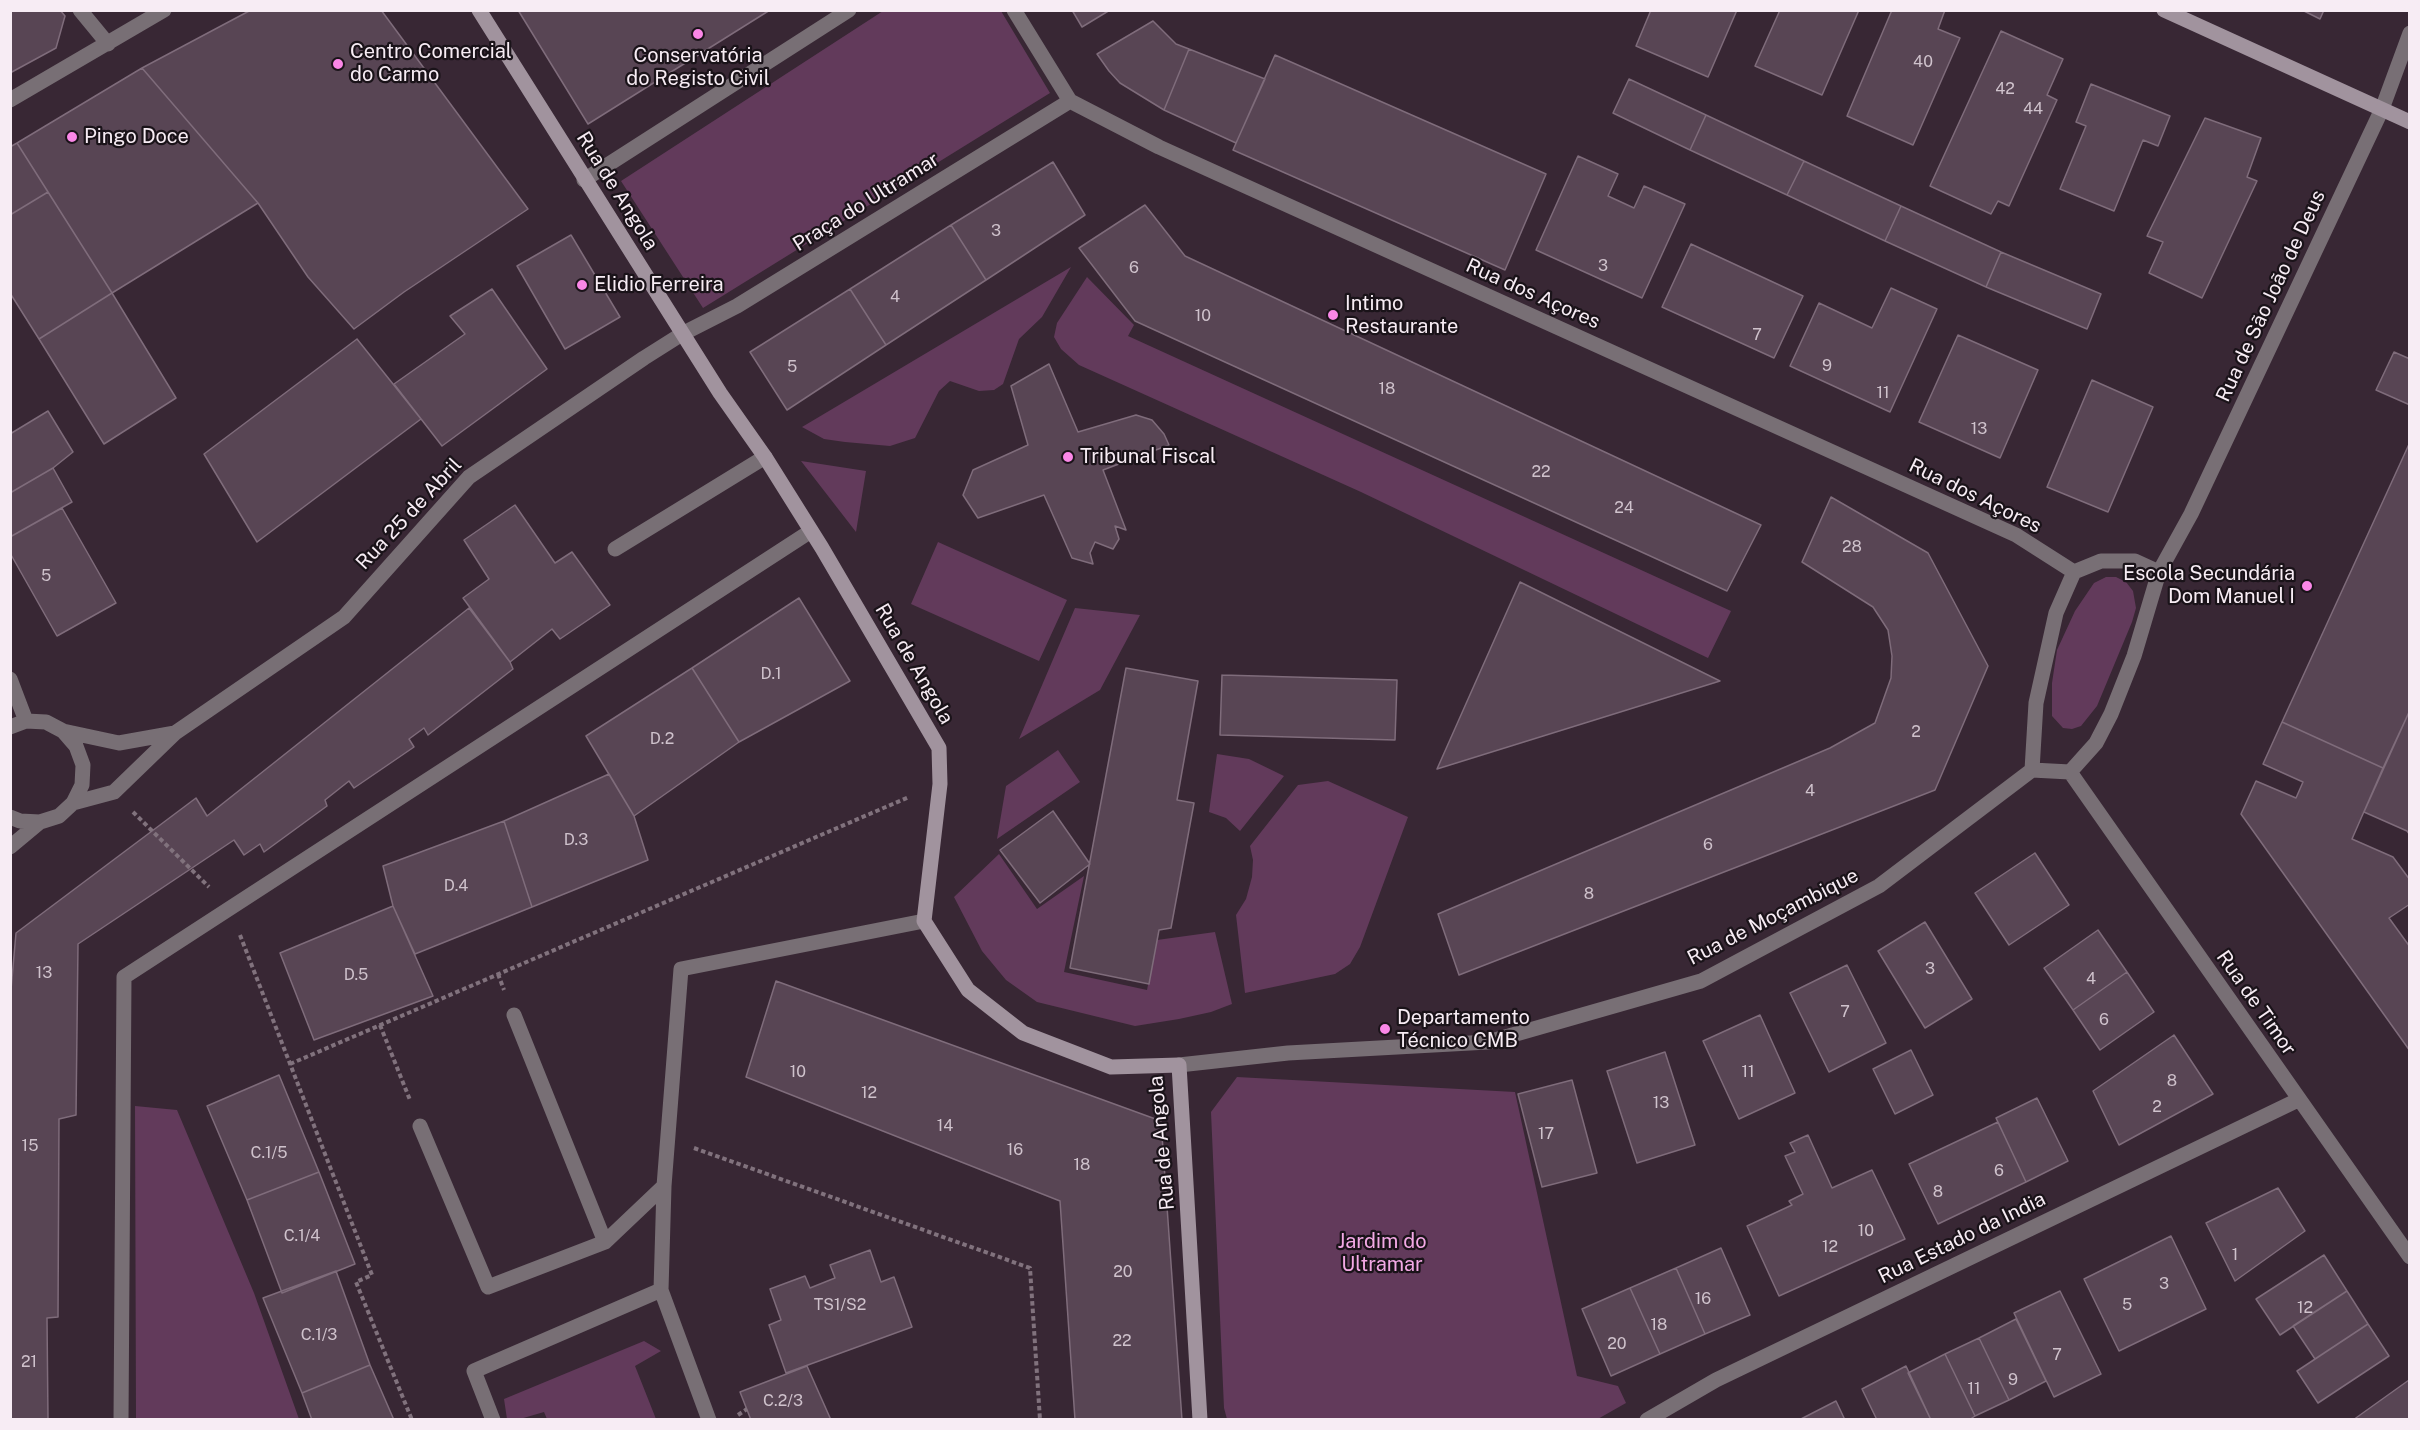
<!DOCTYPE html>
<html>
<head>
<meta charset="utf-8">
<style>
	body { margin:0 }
	#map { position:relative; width:2420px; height:1430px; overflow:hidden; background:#382734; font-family:"Public Sans",sans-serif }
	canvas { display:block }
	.frame { position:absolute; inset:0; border:12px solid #f7ecf4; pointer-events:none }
</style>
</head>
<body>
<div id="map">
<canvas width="2420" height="1430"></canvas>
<div class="frame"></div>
</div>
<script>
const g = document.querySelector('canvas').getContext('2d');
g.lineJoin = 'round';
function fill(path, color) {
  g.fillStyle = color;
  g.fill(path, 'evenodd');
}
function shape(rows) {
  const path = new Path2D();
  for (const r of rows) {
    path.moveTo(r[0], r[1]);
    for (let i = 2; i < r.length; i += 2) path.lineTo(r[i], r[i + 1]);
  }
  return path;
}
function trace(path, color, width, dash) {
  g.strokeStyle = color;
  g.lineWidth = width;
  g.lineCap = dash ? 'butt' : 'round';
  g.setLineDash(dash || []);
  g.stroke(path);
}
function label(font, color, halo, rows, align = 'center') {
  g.font = font + ' "Public Sans",sans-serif';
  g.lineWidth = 4.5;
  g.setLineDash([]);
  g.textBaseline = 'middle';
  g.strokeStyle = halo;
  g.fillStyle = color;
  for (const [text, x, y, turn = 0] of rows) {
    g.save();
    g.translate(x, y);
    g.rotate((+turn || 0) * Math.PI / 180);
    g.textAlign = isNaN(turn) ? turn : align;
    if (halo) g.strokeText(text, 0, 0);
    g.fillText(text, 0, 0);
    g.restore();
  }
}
const green = shape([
	[883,11,1001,11,1050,93,703,308,621,181],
	[1071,267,1042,317,1019,339,1003,384,994,390,979,391,950,381,939,391,915,438,890,446,845,442,824,439,802,427],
	[1087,277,1134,325,1128,336,1731,611,1708,658,1361,492,1079,365,1061,349,1054,337,1057,323],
	[801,461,866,471,856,532],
	[938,542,1067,600,1039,661,911,604],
	[2106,577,2116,577,2126,582,2133,591,2136,608,2132,622,2097,706,2081,726,2072,729,2063,728,2052,716,2052,683,2057,650,2075,611,2094,583],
	[1075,608,1140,615,1100,690,1019,739],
	[1058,750,1080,782,997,839,1006,786],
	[1217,754,1249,759,1284,776,1240,831,1226,818,1209,812],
	[1328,781,1408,817,1360,947,1350,964,1335,974,1245,993,1236,915,1246,899,1252,877,1253,860,1250,846,1298,785],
	[999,854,1037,909,1084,876,1064,972,1147,990,1157,940,1215,932,1232,1004,1211,1012,1179,1019,1135,1026,1037,1002,1006,980,982,951,954,897],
	[1237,1077,1515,1092,1577,1376,1618,1386,1626,1403,1596,1420,1227,1419,1224,1408,1211,1112],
	[135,1106,177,1110,254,1293,299,1419,136,1419],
	[644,1341,661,1351,635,1366,656,1419,547,1419,544,1412,520,1419,507,1419,504,1399]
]);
const building = shape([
	[10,10,60,10,65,16,56,48,10,73,10,10],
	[251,10,381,10,528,209,404,292,354,329,308,277,258,203,142,68,251,10],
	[518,10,770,10,588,124,518,10],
	[1072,10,1110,10,1082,27,1072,10],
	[1651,10,1737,10,1708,77,1636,46,1651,10],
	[1780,10,1859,10,1822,95,1755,66,1780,10],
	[1892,10,1945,10,1938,29,1960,38,1913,145,1847,116,1892,10],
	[2302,10,2324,10,2320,19,2302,10],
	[1153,21,1176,44,1189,49,1164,110,1120,83,1109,71,1097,54,1153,21],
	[2001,31,2063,59,2047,95,2057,100,2009,206,1998,201,1991,214,1930,186,2001,31],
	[1189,49,1265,79,1236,143,1164,110,1189,49],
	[1275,55,1546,174,1505,270,1233,150,1275,55],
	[142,68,258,203,112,293,17,143,142,68],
	[1629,79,1706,115,1690,150,1613,113,1629,79],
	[2091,84,2170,116,2158,146,2143,140,2114,211,2060,189,2086,126,2076,122,2091,84],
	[1706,115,1804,161,1787,195,1690,150,1706,115],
	[2205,118,2261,138,2247,177,2257,181,2202,298,2149,273,2163,242,2147,236,2205,118],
	[17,143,48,192,10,215,10,147,17,143],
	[1578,156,1618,174,1608,196,1634,208,1644,186,1685,204,1642,298,1536,250,1578,156],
	[1804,161,1901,206,1885,241,1787,195,1804,161],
	[1053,162,1085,215,986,280,951,225,1053,162],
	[48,192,112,293,39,339,10,293,10,215,48,192],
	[1145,205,1185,256,1761,525,1727,591,1135,321,1079,248,1145,205],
	[1901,206,2001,252,1986,287,1885,241,1901,206],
	[951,225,986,280,886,345,850,289,951,225],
	[571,235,620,317,565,349,517,266,571,235],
	[1691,244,1803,296,1774,358,1662,307,1691,244],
	[2001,252,2101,294,2087,329,1986,287,2001,252],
	[1891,288,1937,309,1890,412,1790,366,1819,303,1872,328,1891,288],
	[492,289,547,369,442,446,394,384,465,334,450,316,492,289],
	[850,289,886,345,787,410,750,352,850,289],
	[112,293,176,398,104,444,39,339,112,293],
	[1958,335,2038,370,2000,458,1919,422,1958,335],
	[357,339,421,419,257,542,204,454,357,339],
	[2394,352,2410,359,2410,405,2376,390,2394,352],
	[1049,364,1078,432,1136,415,1152,420,1164,434,1169,445,1103,470,1126,530,1115,526,1119,539,1113,549,1095,542,1090,553,1093,564,1072,558,1044,495,978,518,963,495,973,470,1028,445,1011,386,1049,364],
	[2092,380,2153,407,2108,512,2047,487,2092,380],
	[48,411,73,452,53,468,10,493,10,434,48,411],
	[2410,442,2410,710,2383,768,2282,722,2410,442],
	[53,468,72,502,10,537,10,493,53,468],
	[1831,497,1928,553,1988,666,1935,790,1459,975,1438,914,1830,748,1875,723,1891,678,1892,656,1888,630,1873,607,1802,562,1831,497],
	[515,505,555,563,572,552,610,605,560,639,552,629,510,662,463,598,489,579,464,540,515,505],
	[62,508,116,603,57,636,10,553,10,537,62,508],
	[1520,582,1720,681,1437,769,1520,582],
	[799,598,850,681,739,742,692,668,799,598],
	[469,608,510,662,513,669,428,735,424,728,409,739,414,747,354,788,349,781,325,800,327,806,264,852,260,844,244,855,234,840,78,944,76,1115,59,1119,58,1317,47,1318,48,1419,10,1419,10,1001,16,933,196,798,207,816,469,608],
	[692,668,739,742,634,816,586,736,692,668],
	[1126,668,1198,681,1177,800,1194,803,1171,928,1159,930,1149,984,1070,968,1126,668],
	[1222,675,1397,680,1395,740,1220,735,1222,675],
	[2410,710,2409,791,2410,835,2407,831,2364,812,2410,710],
	[2282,722,2383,768,2352,839,2393,857,2410,880,2410,904,2389,918,2410,947,2410,1051,2241,814,2256,781,2296,798,2303,782,2263,764,2282,722],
	[609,774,634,816,648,860,532,907,504,821,609,774],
	[1053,811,1090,864,1040,903,1000,850,1053,811],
	[504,821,532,907,415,954,393,906,383,866,504,821],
	[2035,853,2069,905,2009,945,1975,893,2035,853],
	[393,906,433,996,314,1040,280,953,393,906],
	[1925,922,1972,999,1925,1028,1878,951,1925,922],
	[2098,930,2127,972,2073,1010,2044,968,2098,930],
	[1847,965,1886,1043,1829,1072,1790,993,1847,965],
	[2127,972,2154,1012,2100,1050,2073,1010,2127,972],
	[776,981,1161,1121,1182,1420,1075,1420,1060,1201,746,1077,776,981],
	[1760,1015,1795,1093,1739,1119,1703,1041,1760,1015],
	[2174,1035,2213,1094,2119,1145,2093,1091,2174,1035],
	[1911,1050,1933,1095,1895,1114,1873,1069,1911,1050],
	[1665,1052,1695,1145,1637,1163,1607,1071,1665,1052],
	[279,1075,319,1172,247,1200,207,1106,279,1075],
	[1572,1080,1597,1173,1542,1187,1518,1094,1572,1080],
	[2037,1098,2068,1161,2026,1182,1996,1118,2037,1098],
	[1998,1122,2026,1182,1938,1224,1909,1164,1998,1122],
	[1808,1135,1832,1188,1872,1170,1905,1239,1779,1296,1747,1226,1792,1205,1789,1201,1803,1194,1785,1156,1795,1152,1790,1143,1808,1135],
	[319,1172,355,1264,282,1293,247,1200,319,1172],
	[2278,1188,2305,1231,2235,1281,2206,1223,2278,1188],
	[2171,1236,2206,1309,2119,1351,2084,1279,2171,1236],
	[1721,1248,1750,1315,1705,1334,1676,1268,1721,1248],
	[870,1250,881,1282,894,1277,912,1327,786,1373,769,1325,781,1320,770,1289,805,1276,810,1288,835,1278,830,1265,870,1250],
	[2324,1255,2347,1291,2280,1335,2256,1299,2324,1255],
	[1676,1268,1705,1334,1660,1354,1630,1288,1676,1268],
	[336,1271,370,1365,302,1393,263,1298,336,1271],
	[1630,1288,1660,1354,1611,1376,1582,1309,1630,1288],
	[2060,1291,2101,1374,2054,1397,2014,1313,2060,1291],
	[2347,1291,2368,1324,2315,1359,2293,1326,2347,1291],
	[2016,1319,2046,1381,2009,1400,1979,1338,2016,1319],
	[2368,1324,2389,1356,2318,1403,2297,1371,2368,1324],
	[1979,1338,2009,1400,1975,1416,1945,1354,1979,1338],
	[1945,1354,1975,1416,1969,1420,1931,1420,1908,1373,1945,1354],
	[370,1365,394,1420,312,1420,302,1393,370,1365],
	[807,1366,831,1420,751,1420,740,1392,807,1366],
	[1906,1366,1931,1420,1877,1420,1862,1389,1906,1366],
	[2409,1380,2410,1420,2353,1420,2409,1380],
	[1836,1401,1845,1420,1799,1420,1836,1401]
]);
const path = shape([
	[133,812,209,887],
	[240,935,372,1275,356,1282,412,1420],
	[498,974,504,990],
	[380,1025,410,1100],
	[290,1064,909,797],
	[694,1148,1030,1268,1040,1420],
	[738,1415,747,1409]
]);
const lane = shape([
	[615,549,765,457],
	[121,1420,124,977,811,531]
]);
const street = shape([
	[80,10,108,44],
	[1014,10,1070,101,1159,147,2016,535,2074,572],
	[10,100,164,10],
	[584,180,849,10],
	[10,679,26,721],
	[10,727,26,721,46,722,63,731,76,746,83,765,82,785,73,803,59,816,40,822,20,821,10,817],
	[63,731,119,743,175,733],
	[2032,770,2070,772,2096,743,2111,714,2134,656,2159,572,2191,514,2382,109,2410,33],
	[2032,770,2036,703,2056,613,2074,572,2101,561,2135,561,2159,572],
	[2070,772,2410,1257],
	[73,803,114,792,175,733,344,617,469,477,644,358,682,334,737,306,1070,101],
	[10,847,40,822],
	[514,1015,605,1242],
	[1179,1065,1288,1053,1488,1042,1701,981,1879,886,2032,770],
	[420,1126,488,1287,605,1242,664,1186],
	[493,1420,474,1371,661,1290],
	[709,1420,661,1290,664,1186,681,969,924,921],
	[1647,1420,1716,1380,2298,1100]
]);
const secondary = shape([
	[479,10,720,393,765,457,822,548,939,748,940,784,924,921,968,990,1023,1033,1111,1067,1179,1065,1200,1420],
	[2164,10,2410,122]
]);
const markers = [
	[698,34,6,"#fa87e7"],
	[338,64,6,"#fa87e7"],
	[72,137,6,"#fa87e7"],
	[582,285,6,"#fa87e7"],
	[1333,315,6,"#fa87e7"],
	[1068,457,6,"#fa87e7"],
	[2307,586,6,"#fa87e7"],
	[1385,1029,6,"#fa87e7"]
];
const numberNames = [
	["40",1923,62],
	["42",2005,89],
	["44",2033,109],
	["3",996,231],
	["3",1603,266],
	["6",1134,268],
	["4",895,297],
	["10",1203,316],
	["7",1757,335],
	["9",1827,366],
	["5",792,367],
	["18",1387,389],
	["11",1883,393],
	["13",1979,429],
	["22",1541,472],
	["24",1624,508],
	["28",1852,547],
	["5",46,576],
	["D.1",771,674],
	["2",1916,732],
	["D.2",662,739],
	["4",1810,791],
	["D.3",576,840],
	["6",1708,845],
	["D.4",456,886],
	["8",1589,894],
	["3",1930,969],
	["13",44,973],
	["D.5",356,975],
	["4",2091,979],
	["7",1845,1012],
	["6",2104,1020],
	["10",798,1072],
	["11",1748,1072],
	["8",2172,1081],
	["12",869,1093],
	["13",1661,1103],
	["2",2157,1107],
	["14",945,1126],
	["17",1546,1134],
	["15",30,1146],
	["16",1015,1150],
	["C.1/5",269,1153],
	["18",1082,1165],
	["6",1999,1171],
	["8",1938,1192],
	["10",1866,1231],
	["C.1/4",302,1236],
	["12",1830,1247],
	["1",2235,1255],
	["20",1123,1272],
	["3",2164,1284],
	["16",1703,1299],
	["TS1/S2",840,1305],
	["5",2127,1305],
	["12",2305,1308],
	["18",1659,1325],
	["C.1/3",319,1335],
	["22",1122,1341],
	["20",1617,1344],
	["7",2057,1355],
	["21",29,1362],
	["9",2013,1380],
	["11",1974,1389],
	["C.2/3",783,1401]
];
const poiNames = [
	["Centro Comercial",350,52],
	["do Carmo",350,75],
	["Conservatória",698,56,"center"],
	["do Registo Civil",698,79,"center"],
	["Pingo Doce",84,137],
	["Elidio Ferreira",594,285],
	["Intimo",1345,304],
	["Restaurante",1345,327],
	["Tribunal Fiscal",1080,457],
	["Escola Secundária",2295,574,"right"],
	["Dom Manuel I",2295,597,"right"],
	["Departamento",1397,1018],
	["Técnico CMB",1397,1041]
];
const streetNames = [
	["Rua de Angola",617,191,58],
	["Praça do Ultramar",866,202,-32],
	["Rua dos Açores",1533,294,24],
	["Rua de São João de Deus",2271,296,-65],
	["Rua dos Açores",1975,496,26],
	["Rua 25 de Abril",409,514,-47],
	["Rua de Angola",914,664,60],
	["Rua de Moçambique",1773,917,-27],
	["Rua de Timor",2256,1003,55],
	["Rua de Angola",1162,1143,-95],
	["Rua Estado da India",1962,1238,-26]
];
const parkNames = [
	["Jardim do",1382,1242],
	["Ultramar",1382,1265]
];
fill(green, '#623a5b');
fill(building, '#584554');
trace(building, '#7f6c7b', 1.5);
trace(path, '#81727d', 4, [4.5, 3]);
trace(lane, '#786f75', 15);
trace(street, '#786f75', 15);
trace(secondary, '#a1939e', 15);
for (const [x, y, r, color] of markers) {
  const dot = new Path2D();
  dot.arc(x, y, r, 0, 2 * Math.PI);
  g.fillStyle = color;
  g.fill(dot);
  trace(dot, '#1a1319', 2);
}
label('16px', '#cfc2cc', null, numberNames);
label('20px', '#f7ecf4', '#1a1319', poiNames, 'left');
label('20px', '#f7ecf4', '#1a1319', streetNames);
label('20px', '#f3a9e5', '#1a1319', parkNames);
</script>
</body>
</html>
